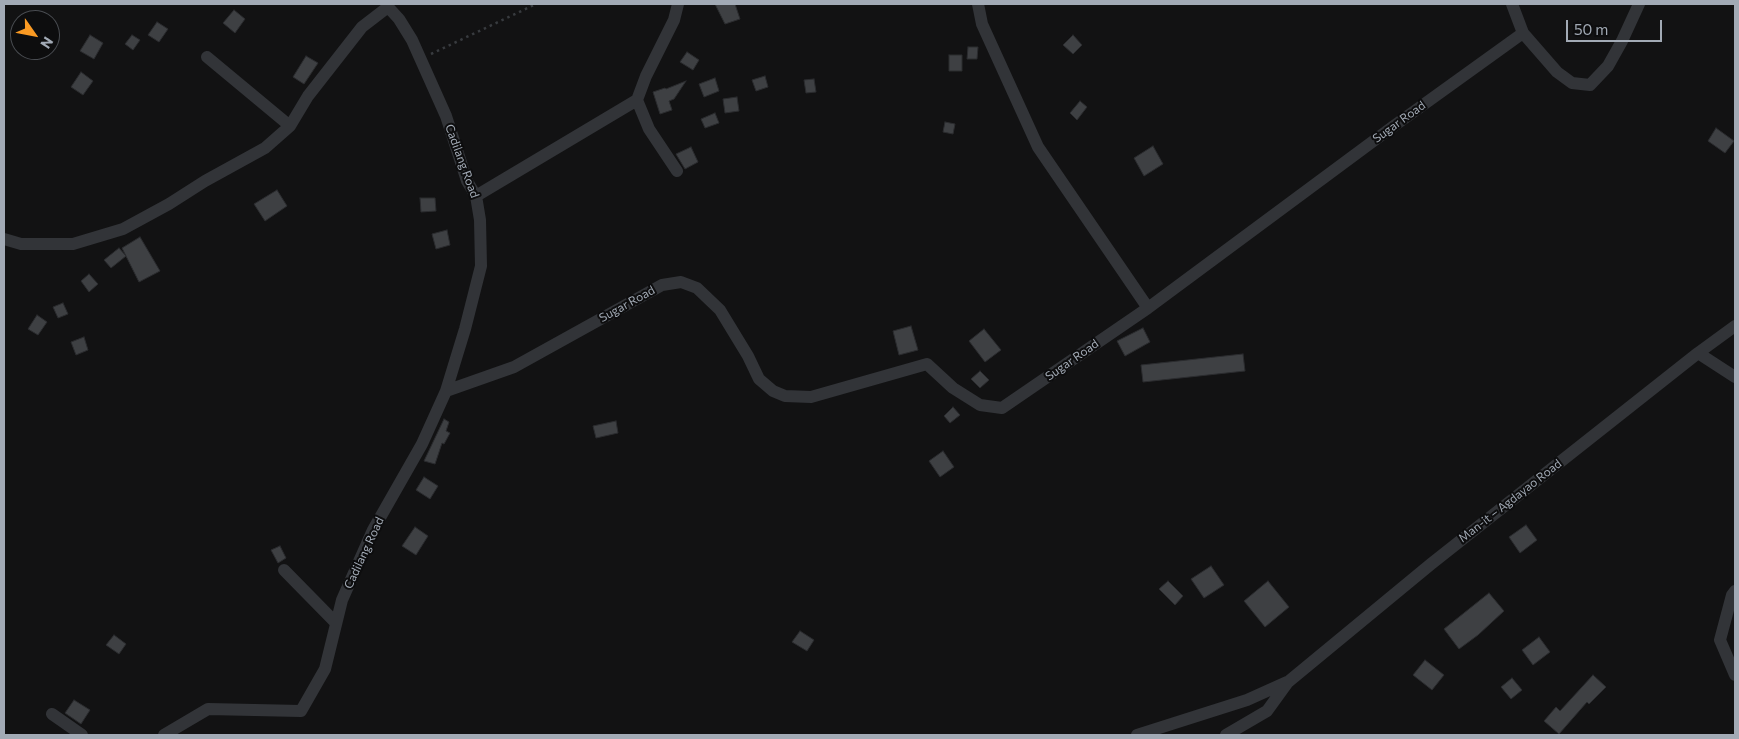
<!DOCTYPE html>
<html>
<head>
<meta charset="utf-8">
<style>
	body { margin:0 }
	#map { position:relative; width:1739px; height:739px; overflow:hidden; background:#121213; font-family:Commissioner,sans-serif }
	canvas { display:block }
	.frame { position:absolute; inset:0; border:5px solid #a2aab5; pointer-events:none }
	.north { position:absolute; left:10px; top:10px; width:50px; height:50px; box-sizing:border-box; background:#0d0d0e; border:1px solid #494c51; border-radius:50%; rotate:123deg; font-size:14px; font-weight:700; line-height:20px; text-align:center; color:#a2aab5 }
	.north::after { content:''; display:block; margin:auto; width:18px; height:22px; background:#fa9a23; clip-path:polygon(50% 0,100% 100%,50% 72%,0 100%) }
	.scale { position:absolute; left:1566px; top:20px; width:96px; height:22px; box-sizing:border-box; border:2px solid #a2aab5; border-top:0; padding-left:6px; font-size:15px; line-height:18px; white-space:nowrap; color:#a2aab5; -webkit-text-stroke:4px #0d0d0e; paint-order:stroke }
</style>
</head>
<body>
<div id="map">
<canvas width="1739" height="739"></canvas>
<div class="frame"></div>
<div class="north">N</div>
<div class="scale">50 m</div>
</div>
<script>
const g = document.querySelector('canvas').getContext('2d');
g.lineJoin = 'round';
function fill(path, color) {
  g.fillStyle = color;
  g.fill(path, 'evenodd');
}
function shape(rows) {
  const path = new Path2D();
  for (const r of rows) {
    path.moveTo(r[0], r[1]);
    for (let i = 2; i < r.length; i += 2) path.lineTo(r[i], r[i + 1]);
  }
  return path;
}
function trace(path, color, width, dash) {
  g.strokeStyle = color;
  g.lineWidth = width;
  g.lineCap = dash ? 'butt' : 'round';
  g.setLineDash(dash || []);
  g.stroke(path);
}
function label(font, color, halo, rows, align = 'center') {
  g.font = font + ' Commissioner,sans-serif';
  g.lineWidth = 4;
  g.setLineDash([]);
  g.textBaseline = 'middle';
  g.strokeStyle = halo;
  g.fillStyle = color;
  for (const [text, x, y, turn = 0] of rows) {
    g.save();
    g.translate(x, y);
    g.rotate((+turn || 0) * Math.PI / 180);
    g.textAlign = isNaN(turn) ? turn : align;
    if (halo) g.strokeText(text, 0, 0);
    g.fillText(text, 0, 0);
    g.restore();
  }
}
const building = shape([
	[715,4,735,4,740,19,725,24,715,4],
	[234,10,245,19,235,33,223,23,234,10],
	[157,22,168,29,159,42,148,35,157,22],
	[90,35,103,43,94,59,80,51,90,35],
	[132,35,140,40,133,50,125,44,132,35],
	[1073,35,1082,45,1073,54,1063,45,1073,35],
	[968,47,978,47,977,59,967,59,968,47],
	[687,52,699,60,693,70,680,62,687,52],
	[949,55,962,55,962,71,949,71,949,55],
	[306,56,318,63,304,84,293,77,306,56],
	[81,72,93,81,83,95,71,87,81,72],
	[765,76,768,87,756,91,752,80,765,76],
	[715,78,719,91,704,97,699,84,715,78],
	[814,79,816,92,806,93,804,80,814,79],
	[686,81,674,99,669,101,672,110,660,114,653,92,665,88,666,89,686,81],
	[737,97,739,111,725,113,723,99,737,97],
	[1080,101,1087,107,1077,120,1070,113,1080,101],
	[715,113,719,123,705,128,701,119,715,113],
	[945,122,955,124,953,134,943,132,945,122],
	[1716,128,1734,141,1725,153,1708,141,1716,128],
	[1153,146,1163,164,1144,176,1134,158,1153,146],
	[691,147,698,162,685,169,676,154,691,147],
	[277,190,287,206,265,221,254,204,277,190],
	[420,198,435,198,436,211,421,212,420,198],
	[447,230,450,245,436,249,432,234,447,230],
	[140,237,160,271,139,282,122,248,140,237],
	[119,248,126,256,111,268,104,260,119,248],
	[89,274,98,284,89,292,81,281,89,274],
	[63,303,68,314,58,318,53,307,63,303],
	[37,315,47,322,38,335,28,329,37,315],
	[911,326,918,350,899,355,893,331,911,326],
	[1143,328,1150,342,1125,356,1117,341,1143,328],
	[984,329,1001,350,985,362,969,341,984,329],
	[84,337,88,350,76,355,71,342,84,337],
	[1243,354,1245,371,1143,382,1141,365,1243,354],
	[980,371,989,380,980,388,971,379,980,371],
	[953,407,960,415,950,423,944,416,953,407],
	[444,419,449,422,446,431,450,433,444,444,442,443,435,464,424,461,444,419],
	[616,421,618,433,596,438,593,426,616,421],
	[943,451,954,467,940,477,929,461,943,451],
	[424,477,438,486,430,499,416,490,424,477],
	[1526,525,1537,540,1520,553,1509,537,1526,525],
	[415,527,428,536,416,555,402,546,415,527],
	[280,546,286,558,278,563,271,550,280,546],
	[1211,566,1224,585,1204,598,1191,579,1211,566],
	[1168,581,1183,596,1175,605,1159,589,1168,581],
	[1268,581,1289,607,1265,627,1244,601,1268,581],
	[1489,593,1504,611,1478,635,1459,649,1444,629,1489,593],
	[800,631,814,640,807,651,792,642,800,631],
	[114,635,126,644,119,654,106,645,114,635],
	[1539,637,1550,652,1533,665,1522,650,1539,637],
	[1425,660,1444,675,1432,690,1413,675,1425,660],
	[1593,675,1606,687,1589,704,1587,702,1559,734,1544,721,1556,707,1560,711,1593,675],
	[1512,678,1522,690,1511,699,1501,687,1512,678],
	[74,700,90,710,81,724,65,713,74,700]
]);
const path = shape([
	[431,54,536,4]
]);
const minor = shape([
	[978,4,982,24,1038,147,1148,308],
	[1512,4,1523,33],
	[207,57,290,126],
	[637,100,649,129,677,171],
	[476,196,637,100,646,76,674,20,678,4],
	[4,239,21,244,73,244,123,229,169,204,205,181,265,148,290,126,308,96,362,27,388,7,399,19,412,40,446,116,467,181,476,196,480,220,481,266,465,329,446,391,422,444,373,530,342,600,325,669,301,711,208,709,164,735],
	[1698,353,1735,377],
	[446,391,514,367,662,285,681,282,697,288,720,310,748,356,759,379,773,391,785,396,811,397,927,364,953,388,980,405,1002,408,1148,308,1391,128,1523,33,1557,72,1572,83,1590,85,1608,66,1622,41,1639,4],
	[284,570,336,623],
	[1735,591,1732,595,1720,640,1735,675],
	[52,714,82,735],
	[1137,735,1247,700,1287,682],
	[1226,735,1267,711,1288,682,1431,564,1698,353,1735,326]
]);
const streetNames = [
	["Sugar Road",1399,122,-36],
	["Cadilang Road",462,161,70],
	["Sugar Road",627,304,-29],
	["Sugar Road",1072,360,-35],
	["Man-it – Agdayao Road",1510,501,-38],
	["Cadilang Road",364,553,-65]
];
fill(building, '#3e4043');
trace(building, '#2b2c2f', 1);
trace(path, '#383b3f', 2.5, [2.5, 4]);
trace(minor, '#323438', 12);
label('12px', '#a2aab5', '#0d0d0e', streetNames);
</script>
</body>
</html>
